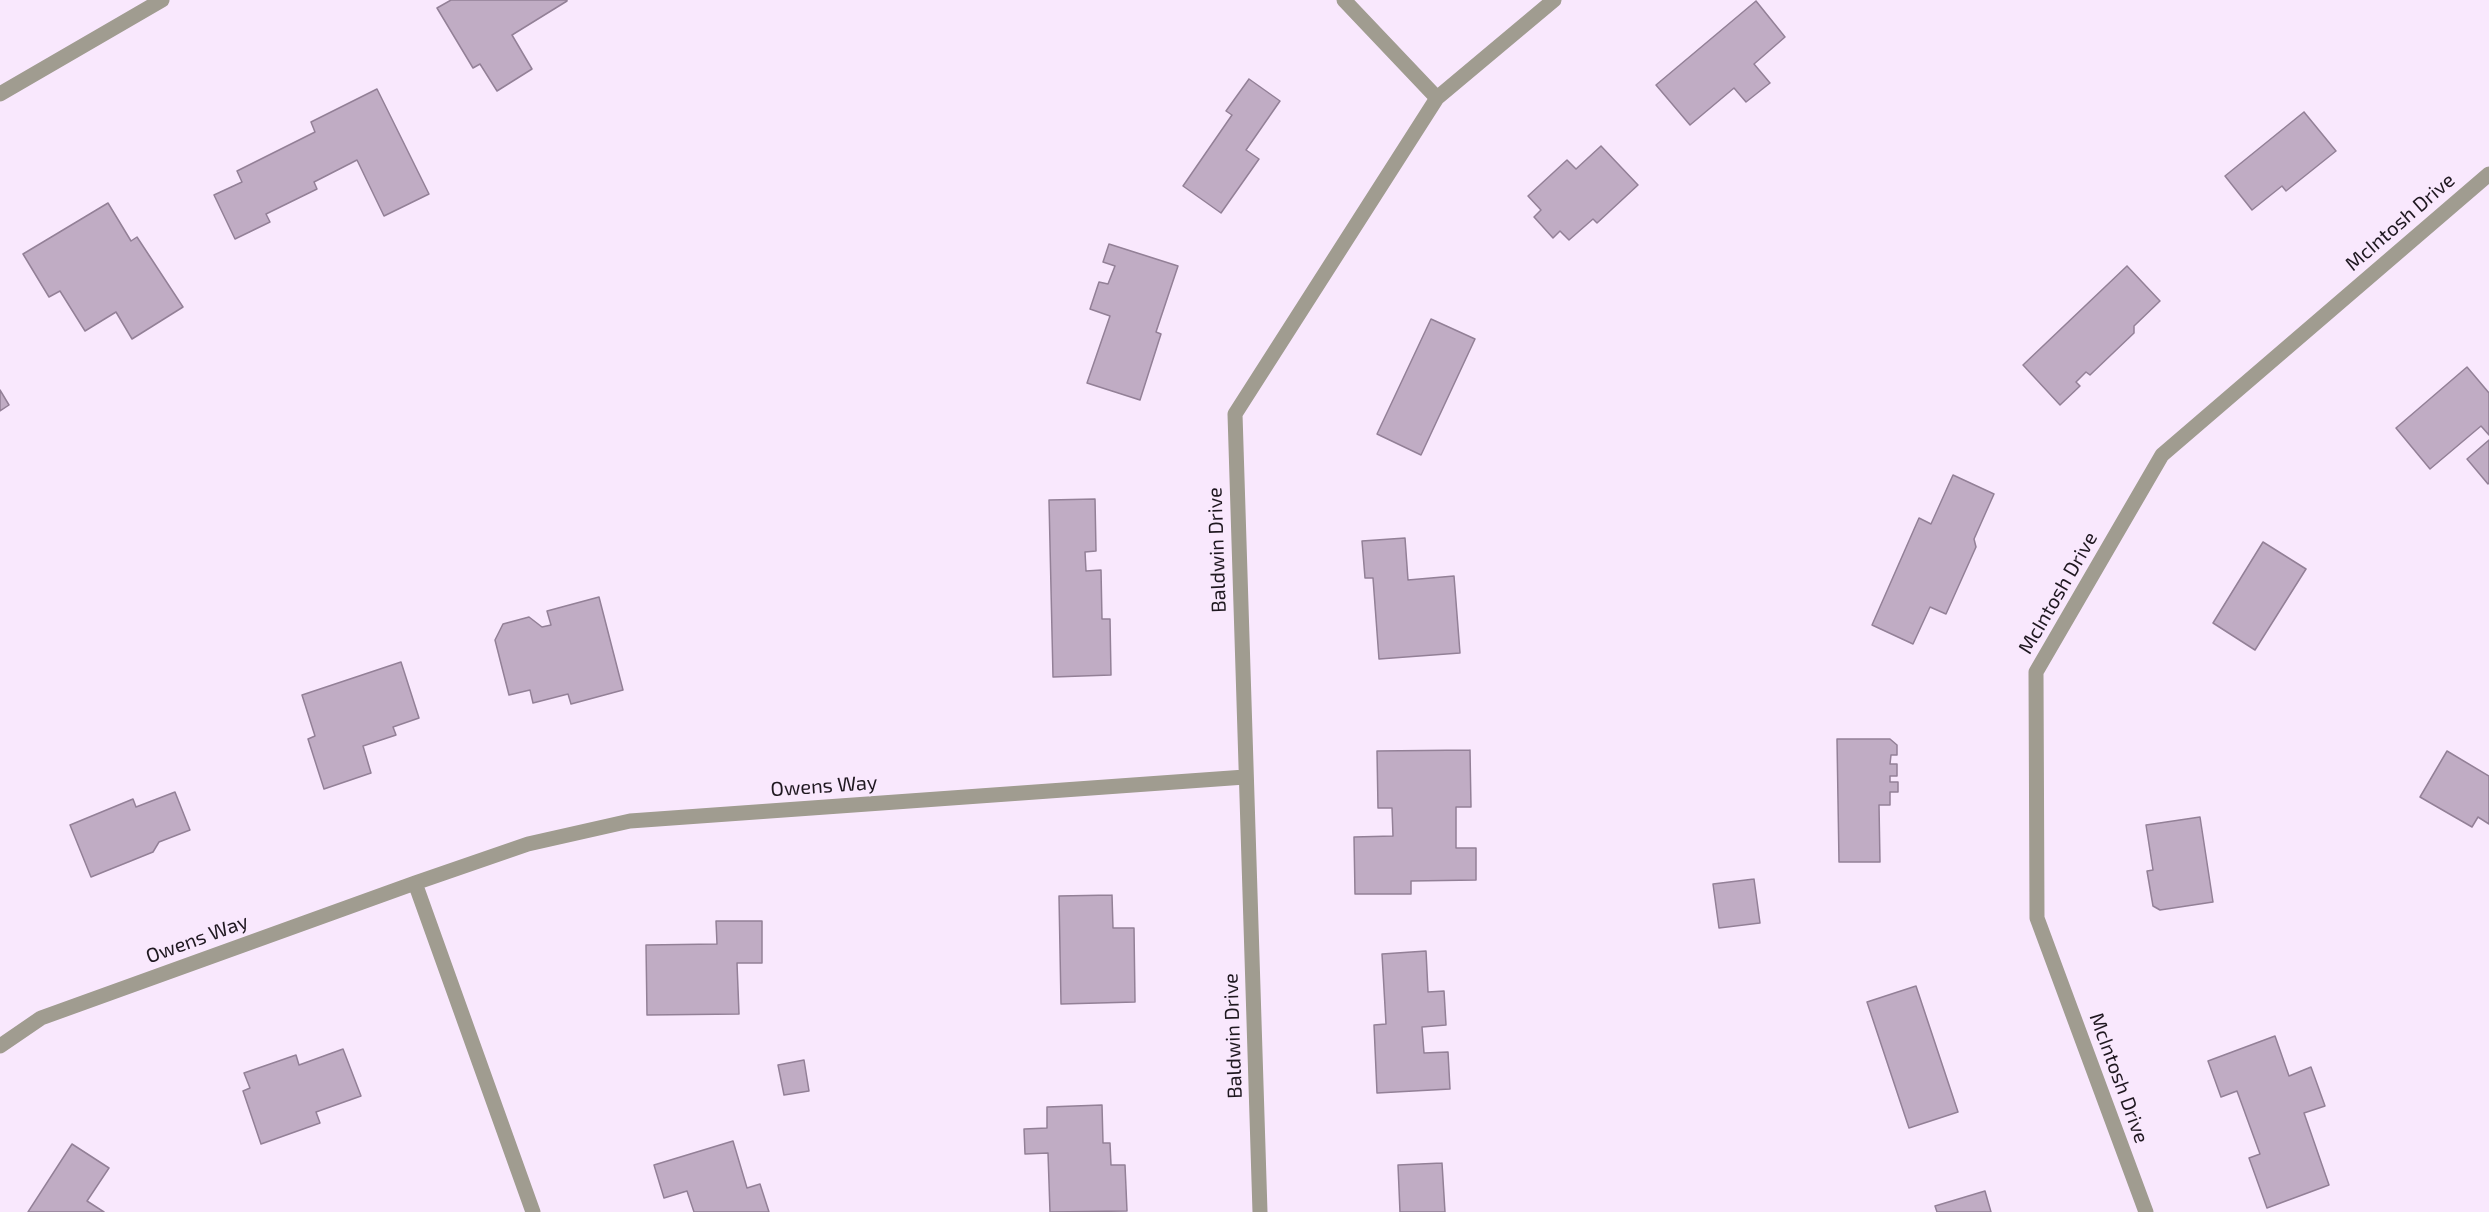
<!DOCTYPE html>
<html>
<head>
<meta charset="utf-8">
<style>
	body { margin:0 }
	canvas { display:block; background:#f9e8fd }
</style>
</head>
<body>
<canvas width="2489" height="1212"></canvas>
<script>
const g = document.querySelector('canvas').getContext('2d');
g.lineJoin = 'round';
function fill(path, color) {
  g.fillStyle = color;
  g.fill(path, 'evenodd');
}
function shape(rows) {
  const path = new Path2D();
  for (const r of rows) {
    path.moveTo(r[0], r[1]);
    for (let i = 2; i < r.length; i += 2) path.lineTo(r[i], r[i + 1]);
  }
  return path;
}
function trace(path, color, width, dash) {
  g.strokeStyle = color;
  g.lineWidth = width;
  g.lineCap = dash ? 'butt' : 'round';
  g.setLineDash(dash || []);
  g.stroke(path);
}
function label(font, color, halo, rows, align = 'center') {
  g.font = font + ' "Exo 2",sans-serif';
  g.lineWidth = 5;
  g.setLineDash([]);
  g.textBaseline = 'middle';
  g.strokeStyle = halo;
  g.fillStyle = color;
  for (const [text, x, y, turn = 0] of rows) {
    g.save();
    g.translate(x, y);
    g.rotate((+turn || 0) * Math.PI / 180);
    g.textAlign = isNaN(turn) ? turn : align;
    if (halo) g.strokeText(text, 0, 0);
    g.fillText(text, 0, 0);
    g.restore();
  }
}
const building = shape([
	[451,0,567,0,567,1,512,35,532,69,497,91,480,64,473,68,437,8,451,0],
	[1756,1,1785,37,1754,64,1770,83,1746,102,1734,88,1690,125,1656,85,1756,1],
	[1249,79,1280,101,1246,150,1259,159,1221,213,1183,186,1232,115,1226,111,1249,79],
	[377,89,429,194,384,216,357,160,314,182,317,189,266,214,270,222,235,239,214,195,242,182,237,171,315,132,311,122,377,89],
	[2304,112,2336,151,2286,191,2282,186,2252,210,2225,176,2304,112],
	[1601,146,1638,185,1597,223,1593,219,1569,240,1560,231,1553,238,1534,217,1541,210,1528,196,1567,160,1576,169,1601,146],
	[108,203,131,241,137,237,183,307,132,339,116,312,85,331,60,291,49,297,23,254,108,203],
	[1109,244,1178,266,1156,332,1161,334,1140,400,1087,383,1110,316,1090,309,1099,282,1108,284,1115,266,1103,262,1109,244],
	[2127,266,2160,301,2134,326,2134,333,2090,375,2086,372,2076,382,2080,386,2060,405,2023,365,2127,266],
	[1431,319,1475,339,1421,455,1377,434,1431,319],
	[2467,367,2489,393,2489,435,2481,426,2430,469,2396,428,2467,367],
	[0,390,9,405,0,411,0,390],
	[2489,440,2489,483,2488,484,2467,459,2489,440],
	[1953,475,1994,494,1974,539,1976,547,1946,614,1930,607,1913,644,1872,625,1919,518,1931,524,1953,475],
	[1095,499,1096,551,1085,552,1086,571,1101,570,1102,619,1110,619,1111,675,1053,677,1049,500,1095,499],
	[1405,538,1408,580,1454,576,1460,653,1379,659,1373,578,1365,578,1362,541,1405,538],
	[2263,542,2306,569,2255,650,2213,623,2263,542],
	[599,597,623,690,571,704,568,694,533,703,530,690,509,695,495,640,503,624,529,617,542,627,551,625,547,611,599,597],
	[401,662,419,718,393,727,396,735,363,746,371,773,324,789,308,739,315,736,302,695,401,662],
	[1837,739,1890,739,1897,745,1897,755,1891,755,1890,764,1897,764,1897,776,1890,776,1890,782,1898,782,1898,792,1890,792,1890,805,1879,805,1880,862,1839,862,1837,739],
	[1470,750,1471,807,1456,807,1456,848,1476,848,1476,880,1411,881,1411,894,1355,894,1354,837,1393,836,1392,808,1378,808,1377,751,1470,750],
	[2447,751,2489,776,2489,824,2478,817,2472,827,2420,797,2447,751],
	[175,792,190,830,159,842,153,852,91,877,70,825,133,799,136,807,175,792],
	[2200,817,2213,902,2160,910,2153,906,2147,871,2153,870,2146,825,2200,817],
	[1754,879,1760,923,1719,928,1713,884,1754,879],
	[1112,895,1113,928,1134,928,1135,1002,1061,1004,1059,896,1112,895],
	[716,921,762,921,762,963,737,963,739,1014,647,1015,646,945,717,944,716,921],
	[1426,951,1428,992,1444,991,1446,1025,1422,1027,1424,1053,1448,1052,1450,1089,1377,1093,1374,1025,1386,1024,1382,954,1426,951],
	[1916,986,1958,1112,1909,1128,1867,1002,1916,986],
	[2275,1036,2289,1076,2311,1067,2325,1106,2304,1113,2329,1185,2267,1208,2249,1158,2260,1154,2237,1091,2221,1097,2208,1061,2275,1036],
	[343,1049,361,1096,316,1112,320,1123,261,1144,243,1091,250,1088,244,1073,296,1055,299,1065,343,1049],
	[804,1060,809,1091,784,1095,778,1065,804,1060],
	[1102,1105,1103,1143,1110,1143,1111,1165,1125,1165,1127,1211,1050,1212,1048,1153,1025,1154,1024,1129,1047,1128,1047,1107,1102,1105],
	[733,1141,747,1188,760,1184,769,1212,694,1212,687,1191,664,1198,654,1165,733,1141],
	[72,1144,109,1168,87,1201,104,1212,28,1212,72,1144],
	[1442,1163,1445,1212,1400,1212,1398,1165,1442,1163],
	[1985,1191,1991,1212,1937,1212,1935,1206,1985,1191]
]);
const minor = shape([
	[1344,0,1437,98],
	[0,94,162,0],
	[415,883,533,1212],
	[0,1046,41,1018,415,883,528,844,630,821,1245,777],
	[1260,1212,1235,414,1437,98,1554,0],
	[2146,1212,2037,918,2036,672,2162,455,2489,174]
]);
const streetNames = [
	["McIntosh Drive",2400,222,-41],
	["Baldwin Drive",1217,550,-92],
	["McIntosh Drive",2058,593,-60],
	["Owens Way",824,786,-4],
	["Owens Way",197,939,-20],
	["Baldwin Drive",1233,1036,-92],
	["McIntosh Drive",2119,1078,70]
];
fill(building, '#c0acc4');
trace(building, '#938097', 1.5);
trace(minor, '#a09c90', 15);
label('20px', '#1f1820', '#f9e8fd', streetNames);
</script>
</body>
</html>
